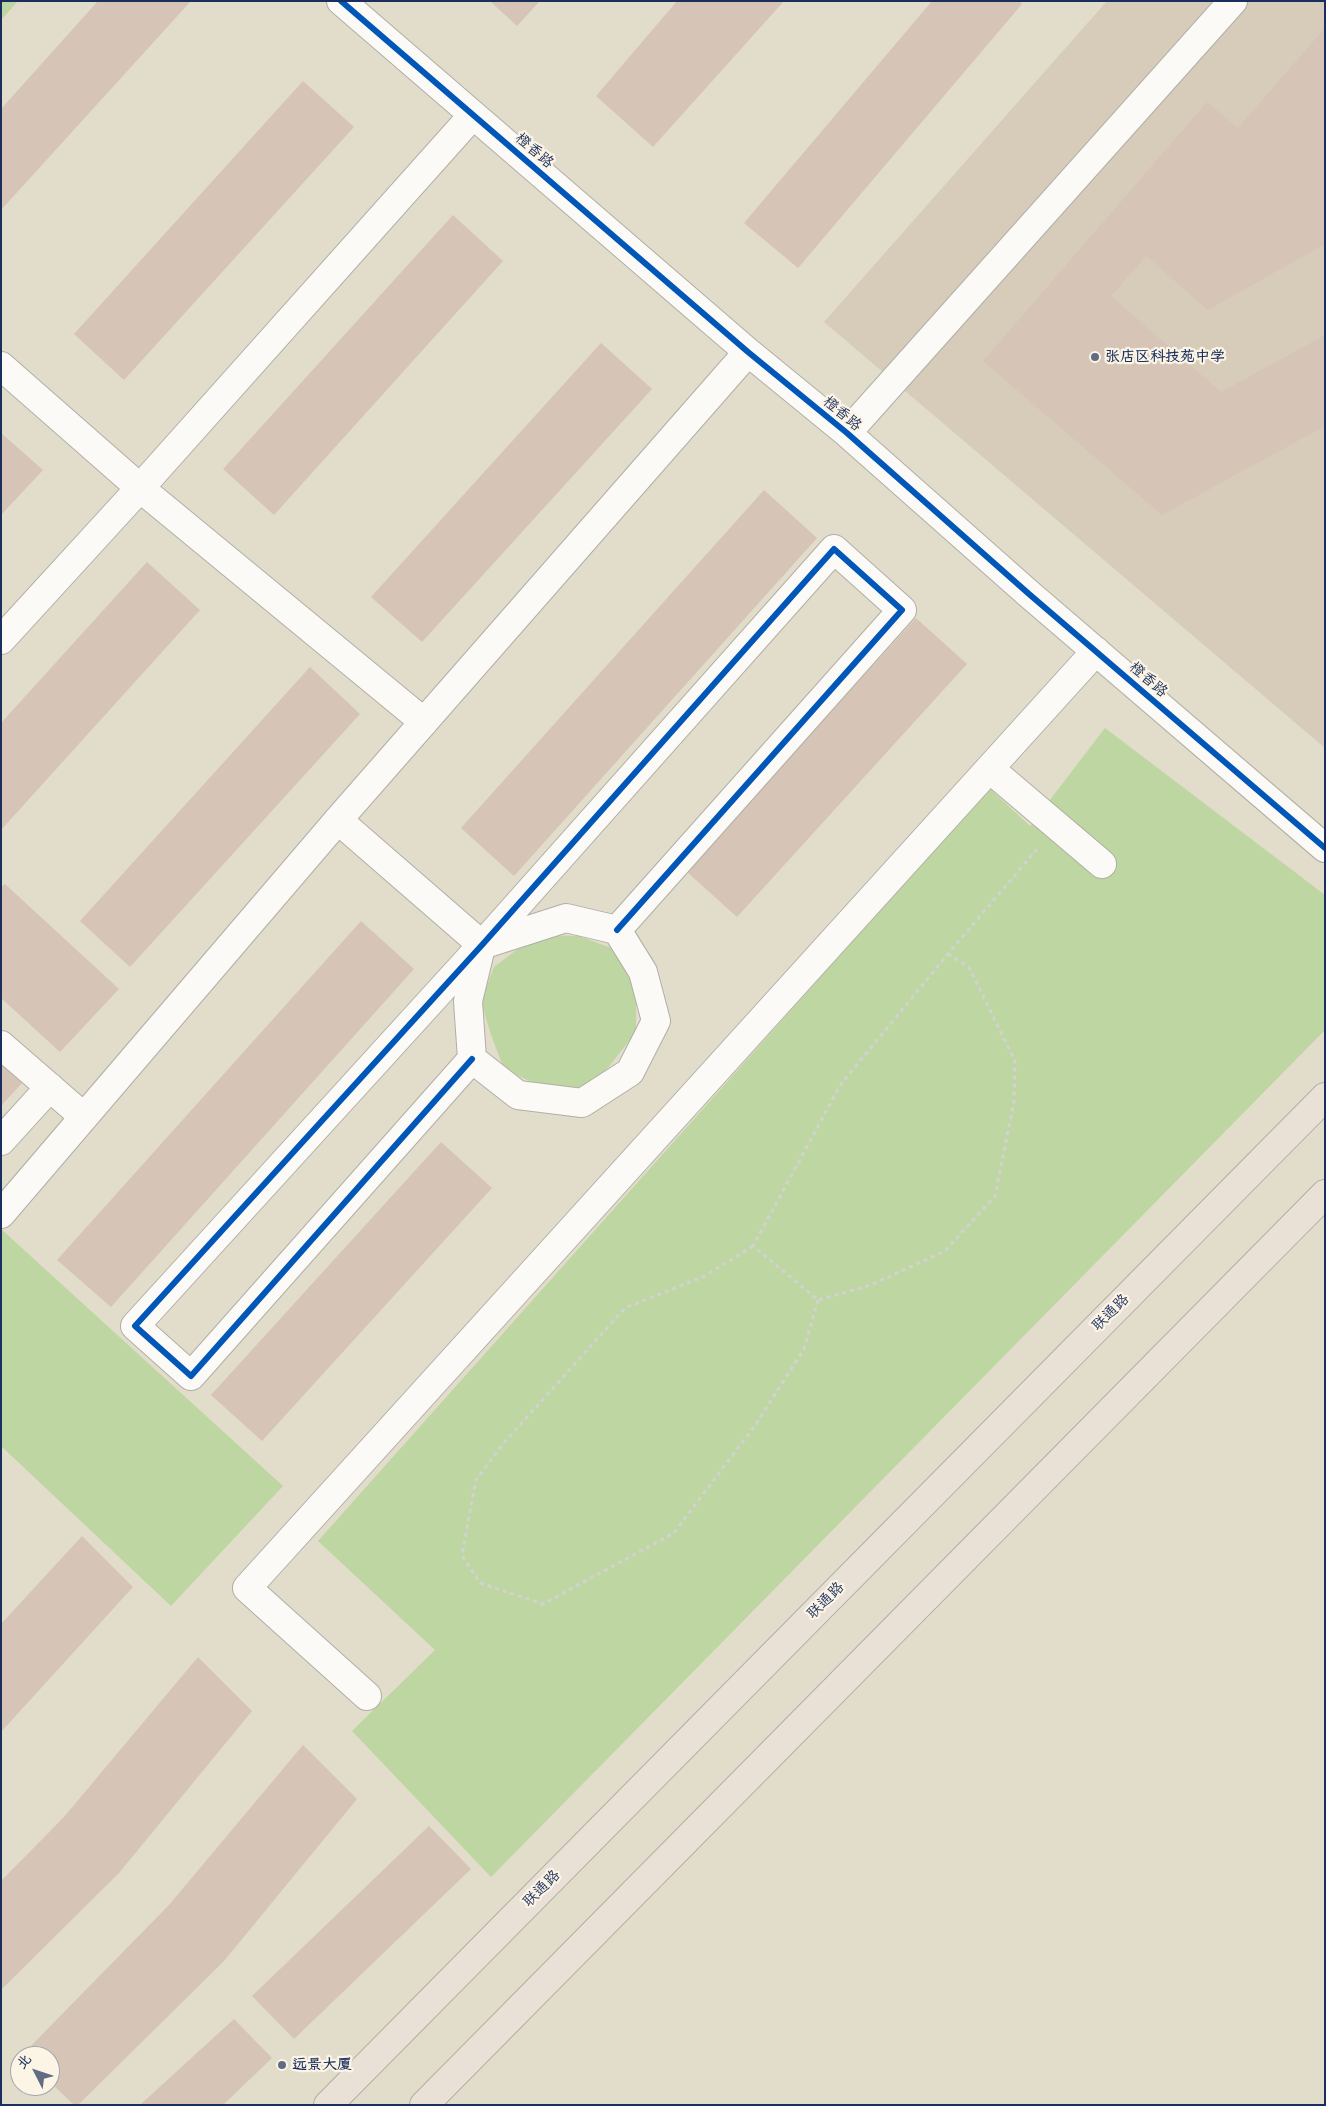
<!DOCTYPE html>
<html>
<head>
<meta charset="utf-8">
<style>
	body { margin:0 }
	#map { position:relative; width:1326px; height:2106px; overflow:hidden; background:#e2dcca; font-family:Pangolin,"LXGW WenKai TC",sans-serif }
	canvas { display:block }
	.frame { position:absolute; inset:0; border:2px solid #1b2f5e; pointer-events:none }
	.north { position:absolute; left:10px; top:2046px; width:50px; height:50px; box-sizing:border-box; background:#fcf5e5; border:1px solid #a2a6af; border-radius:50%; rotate:311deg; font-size:14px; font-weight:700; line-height:20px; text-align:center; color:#1b2f5e }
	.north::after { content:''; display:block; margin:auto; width:18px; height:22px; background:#616c84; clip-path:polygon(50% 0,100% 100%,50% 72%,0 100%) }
</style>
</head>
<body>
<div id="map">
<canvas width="1326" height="2106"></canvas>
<div class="frame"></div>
<div class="north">北</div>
</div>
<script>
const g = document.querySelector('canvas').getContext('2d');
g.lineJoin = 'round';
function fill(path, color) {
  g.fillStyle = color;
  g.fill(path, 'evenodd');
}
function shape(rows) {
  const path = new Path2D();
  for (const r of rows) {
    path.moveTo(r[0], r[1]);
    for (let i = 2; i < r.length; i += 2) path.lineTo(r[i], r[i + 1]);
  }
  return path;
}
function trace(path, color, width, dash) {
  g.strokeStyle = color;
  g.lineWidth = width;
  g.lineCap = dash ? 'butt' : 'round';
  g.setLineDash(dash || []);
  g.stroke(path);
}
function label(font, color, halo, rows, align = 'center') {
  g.font = font + ' Pangolin,"LXGW WenKai TC",sans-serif';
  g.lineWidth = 4.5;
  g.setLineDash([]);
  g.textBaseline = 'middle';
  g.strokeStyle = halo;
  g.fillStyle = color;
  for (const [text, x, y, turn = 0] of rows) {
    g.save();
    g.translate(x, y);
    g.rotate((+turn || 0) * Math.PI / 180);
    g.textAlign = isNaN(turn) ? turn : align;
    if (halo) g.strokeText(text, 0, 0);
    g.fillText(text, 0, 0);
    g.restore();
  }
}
const built = shape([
	[1107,1,1325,1,1325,748,824,322]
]);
const green = shape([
	[1,1,18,1,1,20],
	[1105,728,1325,895,1325,1030,491,1877,352,1731,435,1650,318,1541,989,788,1030,826],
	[536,935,579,936,611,948,636,990,636,1032,603,1074,573,1092,534,1083,504,1069,491,1035,481,1001,494,967],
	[1,1229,283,1486,171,1606,1,1446]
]);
const building = shape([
	[98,1,191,1,1,210,1,109],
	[490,1,540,1,517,26],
	[677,1,784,1,653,147,596,96],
	[932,1,1019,1,1022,4,798,268,744,223],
	[1323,30,1325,31,1325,244,1208,310,1146,256,1111,296,1221,392,1325,335,1325,426,1162,515,983,361,1207,102,1238,128],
	[303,81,354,127,124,380,74,334],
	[453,215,503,261,274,515,223,469],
	[601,343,652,389,422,642,371,597],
	[1,433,43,470,1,515],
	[764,490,817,538,514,876,461,828],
	[147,562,200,610,1,830,1,723],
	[916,618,967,664,737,917,686,871],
	[310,667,360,714,130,967,80,921],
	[5,884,119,989,60,1052,1,998,1,887],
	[361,921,414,969,111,1307,57,1260],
	[1,1061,22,1083,1,1106],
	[441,1142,492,1188,262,1441,211,1395],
	[82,1536,133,1587,1,1732,1,1624],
	[198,1657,252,1711,119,1873,1,1990,1,1881,64,1817],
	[303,1745,357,1799,224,1961,78,2105,74,2105,50,2082,50,2056,21,2056,169,1905],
	[429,1826,471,1869,294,2039,252,1996],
	[234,2019,272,2058,223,2105,140,2105]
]);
const path = shape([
	[948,954,969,967,1015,1061,1014,1102,995,1196,945,1251,871,1285,818,1300,753,1246,841,1084,948,954,1037,849],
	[753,1246,705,1276,625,1308,502,1445,476,1480,462,1555,480,1583,543,1604,674,1533,756,1424,804,1349,818,1300]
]);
const street = shape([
	[341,1,748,352,847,433,1029,594,1325,848],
	[1,366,140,488,424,722],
	[847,433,1233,1],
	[1,640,140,488,473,115],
	[990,769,1102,864],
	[338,820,482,945,566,918,617,930,643,972,656,1021,630,1072,582,1103,518,1095,472,1059,468,1001,481,947],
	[1,1045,84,1117],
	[472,1059,191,1376,135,1326,482,945,834,549,902,610,617,930],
	[1,1141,50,1087],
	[1,1214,338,820,748,352],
	[367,1696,247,1588,1096,651]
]);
const primary = shape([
	[328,2105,1325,1097],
	[424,2105,1325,1194]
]);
const cycleway = shape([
	[341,1,748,352,847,433,1029,594,1325,848],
	[472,1059,191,1376,135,1326,482,945,834,549,902,610,617,930]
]);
const markers = [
	[1095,357,5,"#616c84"],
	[282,2065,5,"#616c84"]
];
const streetNames = [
	["橙香路",534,151,41],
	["橙香路",842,414,40],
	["橙香路",1148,680,41],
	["联通路",1111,1313,-45],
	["联通路",826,1601,-45],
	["联通路",542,1889,-45]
];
const poiNames = [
	["张店区科技苑中学",1105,357],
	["远景大厦",292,2065]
];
fill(built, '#d6ccb9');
fill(green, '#bed6a2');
fill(building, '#d6c5b6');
trace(street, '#b0aea7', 30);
trace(primary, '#b0aea7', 30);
trace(path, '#d2d2d0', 3, [4, 4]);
trace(street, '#fbfaf7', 28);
trace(primary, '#eae1d6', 28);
trace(cycleway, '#0057b8', 6);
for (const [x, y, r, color] of markers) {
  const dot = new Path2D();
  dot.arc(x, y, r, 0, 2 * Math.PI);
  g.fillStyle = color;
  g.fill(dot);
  trace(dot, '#fcf5e5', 2);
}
label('15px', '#1b2f5e', '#fcf5e5', streetNames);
label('bold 15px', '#1b2f5e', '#fcf5e5', poiNames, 'left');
</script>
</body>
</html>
